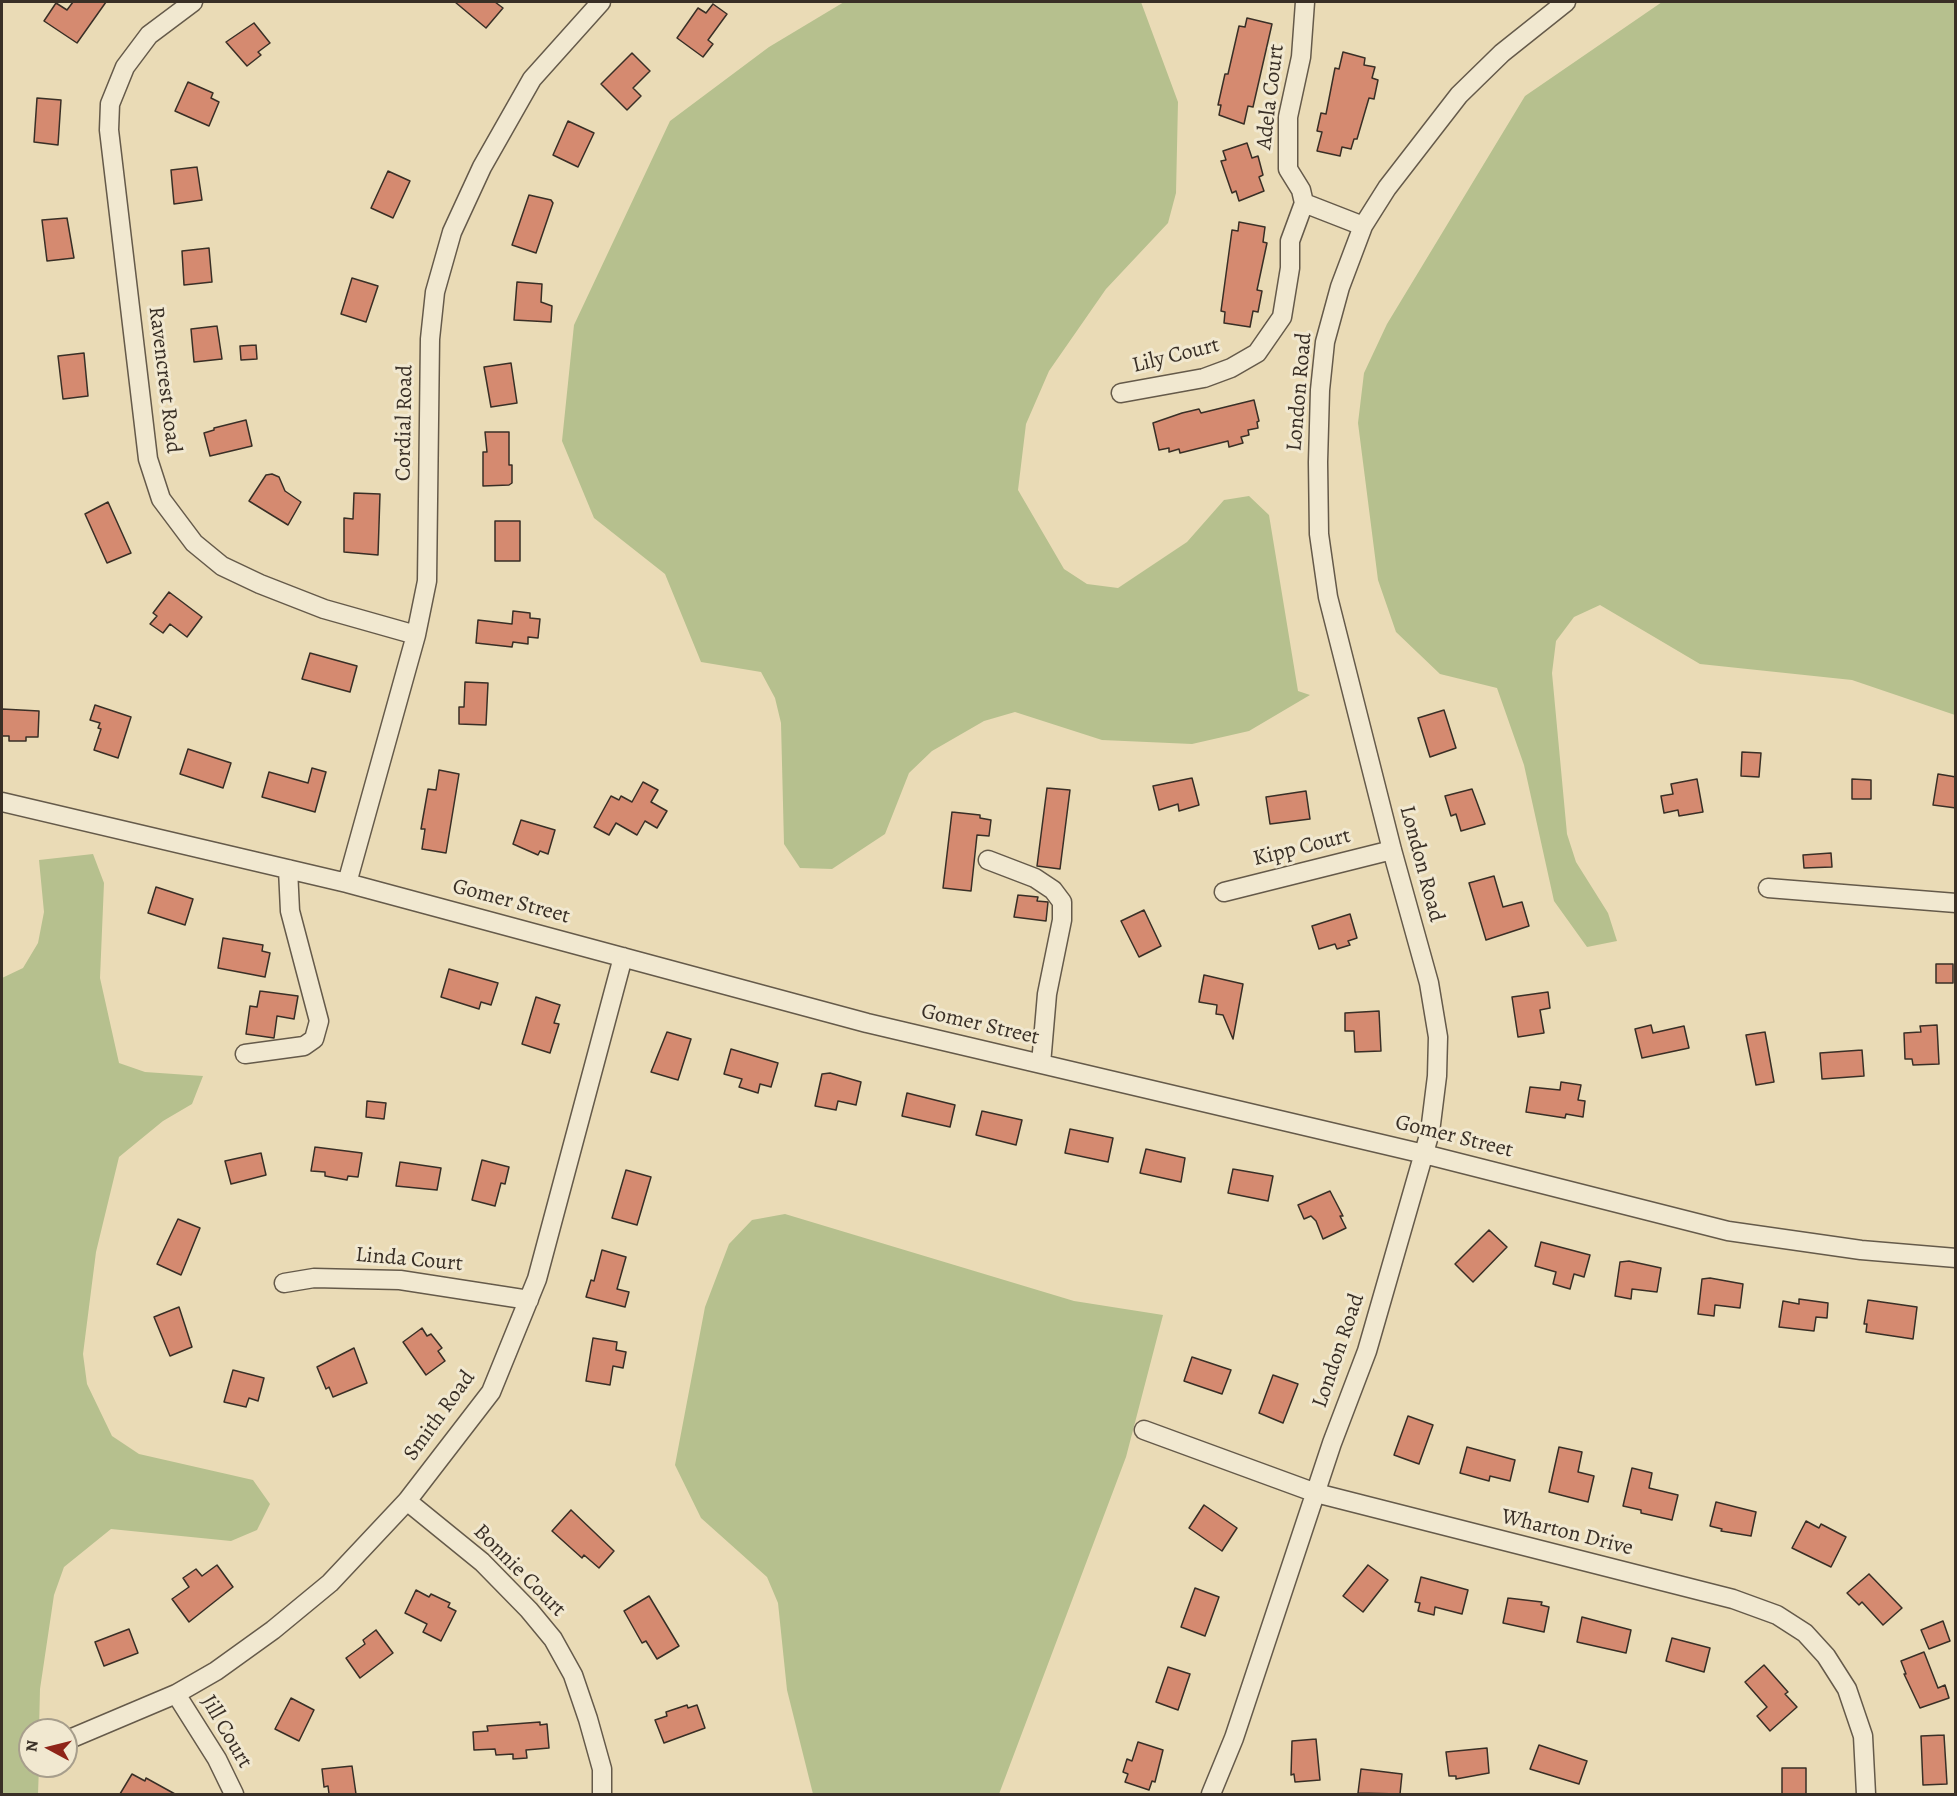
<!DOCTYPE html>
<html>
<head>
<meta charset="utf-8">
<style>
	body { margin:0 }
	#map { position:relative; width:1957px; height:1796px; overflow:hidden; background:#eadbb6; font-family:Alegreya,serif }
	canvas { display:block }
	.frame { position:absolute; inset:0; border:3px solid #392f26; pointer-events:none }
	.north { position:absolute; left:18px; top:1718px; width:60px; height:60px; box-sizing:border-box; background:#f1e8d0; border:2px solid #a79e8c; border-radius:50%; rotate:277deg; font-size:16px; font-weight:700; line-height:24px; text-align:center; color:#392f26 }
	.north::after { content:''; display:block; margin:auto; width:21px; height:27px; background:#8f2418; clip-path:polygon(50% 0,100% 100%,50% 72%,0 100%) }
</style>
</head>
<body>
<div id="map">
<canvas width="1957" height="1796"></canvas>
<div class="frame"></div>
<div class="north">N</div>
</div>
<script>
const g = document.querySelector('canvas').getContext('2d');
g.lineJoin = 'round';
function fill(path, color) {
  g.fillStyle = color;
  g.fill(path, 'evenodd');
}
function shape(rows) {
  const path = new Path2D();
  for (const r of rows) {
    path.moveTo(r[0], r[1]);
    for (let i = 2; i < r.length; i += 2) path.lineTo(r[i], r[i + 1]);
  }
  return path;
}
function trace(path, color, width, dash) {
  g.strokeStyle = color;
  g.lineWidth = width;
  g.lineCap = dash ? 'butt' : 'round';
  g.setLineDash(dash || []);
  g.stroke(path);
}
function label(font, color, halo, rows, align = 'center') {
  g.font = font + ' Alegreya,serif';
  g.lineWidth = 6;
  g.setLineDash([]);
  g.textBaseline = 'middle';
  g.strokeStyle = halo;
  g.fillStyle = color;
  for (const [text, x, y, turn = 0] of rows) {
    g.save();
    g.translate(x, y);
    g.rotate((+turn || 0) * Math.PI / 180);
    g.textAlign = isNaN(turn) ? turn : align;
    if (halo) g.strokeText(text, 0, 0);
    g.fillText(text, 0, 0);
    g.restore();
  }
}
const green = shape([
	[844,2,1141,2,1178,102,1176,193,1168,223,1106,289,1049,371,1026,424,1018,490,1064,569,1087,584,1118,588,1187,542,1224,500,1249,496,1269,515,1298,691,1310,695,1249,731,1192,744,1102,740,1015,712,984,721,932,751,909,773,885,834,832,869,800,868,784,844,781,723,775,698,761,672,701,662,665,574,594,518,562,441,574,325,670,121,769,47],
	[1662,2,1955,2,1955,715,1852,680,1700,664,1600,605,1574,617,1556,641,1552,673,1567,834,1576,862,1608,913,1617,941,1587,947,1554,901,1524,765,1497,688,1440,674,1396,632,1378,580,1358,423,1364,373,1387,324,1525,96],
	[93,854,104,883,100,978,119,1063,145,1072,203,1076,192,1104,163,1121,119,1157,96,1252,83,1354,87,1384,112,1436,139,1454,253,1480,270,1504,257,1530,231,1541,111,1529,64,1567,54,1595,40,1689,39,1730,30,1730,30,1766,39,1766,38,1794,2,1794,2,978,23,968,38,943,44,912,39,860],
	[785,1214,1074,1301,1163,1315,1126,1457,999,1794,813,1794,787,1690,778,1603,767,1577,701,1518,675,1465,705,1307,729,1244,752,1220]
]);
const building = shape([
	[73,2,106,2,77,43,44,21,56,3,67,10,73,2],
	[455,2,495,2,503,8,486,28,455,2],
	[713,4,727,14,708,40,713,44,703,57,677,38,698,8,706,13,713,4],
	[1247,18,1272,24,1253,107,1248,106,1244,124,1219,115,1221,105,1218,105,1225,74,1228,74,1239,26,1245,27,1247,18],
	[254,23,270,43,258,52,261,55,247,66,226,42,254,23],
	[1343,52,1365,58,1364,65,1375,67,1372,78,1378,80,1374,99,1369,98,1357,139,1354,139,1351,149,1342,147,1340,156,1317,151,1322,132,1317,131,1321,113,1326,114,1335,68,1339,69,1343,52],
	[632,53,650,71,633,88,641,96,627,110,601,84,632,53],
	[188,82,213,93,211,98,219,102,209,126,175,111,188,82],
	[37,98,61,100,58,145,34,142,37,98],
	[568,121,594,133,578,167,553,155,568,121],
	[1247,143,1252,158,1258,156,1263,175,1259,177,1264,191,1239,201,1236,191,1232,193,1221,161,1226,160,1223,151,1247,143],
	[197,167,202,200,174,204,171,170,197,167],
	[388,171,410,181,393,218,371,208,388,171],
	[529,195,551,200,553,203,536,253,512,245,529,195],
	[67,218,74,258,47,261,42,220,67,218],
	[1239,222,1265,227,1263,242,1267,243,1257,290,1262,291,1258,312,1253,311,1250,327,1224,323,1225,312,1221,311,1232,230,1238,231,1239,222],
	[209,248,212,282,184,285,182,251,209,248],
	[352,278,378,286,366,322,341,314,352,278],
	[517,282,542,284,541,302,552,306,551,322,514,320,517,282],
	[217,326,222,359,194,362,191,329,217,326],
	[256,345,257,359,241,360,240,346,256,345],
	[84,353,88,396,63,399,58,356,84,353],
	[511,363,517,403,491,407,484,367,511,363],
	[1254,400,1259,421,1257,422,1258,428,1248,430,1249,435,1241,437,1243,443,1229,447,1228,441,1180,453,1179,449,1169,452,1169,448,1159,450,1153,423,1182,413,1199,409,1201,413,1254,400],
	[246,420,252,446,210,456,204,433,214,430,214,428,246,420],
	[485,432,509,432,509,465,512,465,512,483,509,485,483,486,483,452,487,452,485,432],
	[272,474,279,477,285,491,301,502,288,525,249,501,266,475,272,474],
	[354,493,380,494,378,555,344,552,344,518,353,519,354,493],
	[108,502,131,553,107,563,85,514,108,502],
	[495,521,520,521,520,561,495,561,495,521],
	[169,592,202,617,187,637,170,624,163,633,150,624,157,616,153,613,169,592],
	[513,611,530,613,530,618,540,619,538,638,528,637,528,644,513,642,512,647,476,643,478,620,512,624,513,611],
	[310,653,357,666,350,692,302,679,310,653],
	[465,682,488,683,486,725,459,724,459,707,464,707,465,682],
	[95,705,131,717,118,758,94,750,101,729,98,728,100,723,90,720,95,705],
	[2,709,39,711,38,737,26,737,26,741,9,741,9,736,2,736,2,709],
	[1444,710,1456,748,1430,757,1418,718,1444,710],
	[188,749,231,763,223,788,180,774,188,749],
	[1742,752,1761,753,1759,777,1741,776,1742,752],
	[312,768,326,772,315,812,262,797,269,772,308,783,312,768],
	[439,770,459,774,446,853,422,849,425,829,421,829,428,789,436,790,439,770],
	[1938,774,1956,777,1956,808,1933,805,1938,774],
	[1192,778,1199,805,1179,811,1178,804,1159,810,1153,786,1192,778],
	[1697,779,1703,812,1679,816,1678,810,1664,813,1661,796,1673,794,1671,784,1697,779],
	[1852,779,1871,780,1871,799,1852,799,1852,779],
	[643,782,658,790,651,802,667,811,657,828,645,821,637,835,616,823,609,835,594,827,611,796,619,800,621,796,632,802,643,782],
	[1047,788,1070,790,1060,869,1037,866,1047,788],
	[1472,789,1485,824,1461,831,1456,814,1451,816,1445,796,1472,789],
	[1306,791,1310,819,1270,824,1266,797,1306,791],
	[952,812,980,815,980,818,991,820,989,836,977,835,971,891,943,888,952,812],
	[521,820,555,830,548,854,540,851,538,855,513,844,521,820],
	[1831,853,1832,867,1804,868,1803,855,1831,853],
	[1494,876,1503,907,1522,902,1529,926,1486,940,1469,883,1494,876],
	[156,887,193,899,185,925,148,913,156,887],
	[1018,895,1038,897,1037,901,1048,902,1046,921,1014,917,1018,895],
	[1144,910,1161,946,1139,957,1121,921,1144,910],
	[1350,914,1357,938,1348,941,1350,945,1337,949,1335,944,1319,949,1312,926,1350,914],
	[223,938,263,945,262,951,270,953,265,977,218,968,223,938],
	[1936,964,1953,964,1953,983,1936,983,1936,964],
	[449,969,498,983,491,1005,481,1002,479,1009,441,997,449,969],
	[1204,975,1243,984,1233,1039,1223,1015,1216,1014,1217,1005,1199,1002,1204,975],
	[260,991,298,996,294,1019,277,1016,274,1038,246,1034,250,1006,257,1007,260,991],
	[1548,992,1550,1008,1540,1010,1544,1033,1518,1037,1512,997,1548,992],
	[536,997,560,1005,554,1023,559,1024,550,1053,522,1044,536,997],
	[1379,1011,1381,1051,1355,1052,1354,1031,1345,1031,1345,1013,1379,1011],
	[1651,1025,1653,1033,1684,1026,1689,1048,1642,1058,1635,1029,1651,1025],
	[1937,1025,1939,1064,1913,1065,1912,1059,1905,1059,1904,1033,1921,1032,1920,1026,1937,1025],
	[667,1032,691,1039,678,1080,651,1072,667,1032],
	[1765,1032,1774,1082,1756,1085,1746,1035,1765,1032],
	[731,1049,778,1063,771,1087,760,1084,758,1093,739,1087,742,1079,724,1074,731,1049],
	[1862,1050,1864,1076,1822,1079,1820,1053,1862,1050],
	[830,1073,861,1082,856,1105,838,1101,836,1110,815,1106,822,1074,830,1073],
	[1561,1082,1581,1085,1578,1100,1585,1101,1583,1117,1566,1114,1565,1118,1526,1112,1530,1087,1560,1090,1561,1082],
	[907,1093,955,1105,950,1127,902,1116,907,1093],
	[367,1101,386,1103,384,1119,366,1117,367,1101],
	[982,1111,1022,1120,1016,1145,976,1135,982,1111],
	[1070,1129,1113,1138,1108,1162,1065,1153,1070,1129],
	[315,1147,362,1153,358,1177,348,1176,347,1180,325,1176,325,1172,311,1171,315,1147],
	[1146,1149,1185,1158,1181,1182,1140,1173,1146,1149],
	[261,1153,266,1175,231,1184,225,1161,261,1153],
	[482,1160,509,1167,505,1184,501,1183,495,1206,472,1200,482,1160],
	[400,1162,441,1168,437,1190,396,1186,400,1162],
	[1233,1169,1273,1176,1268,1201,1228,1193,1233,1169],
	[626,1170,651,1177,637,1225,612,1218,626,1170],
	[1330,1191,1343,1216,1340,1216,1346,1228,1323,1239,1316,1221,1311,1216,1304,1219,1298,1205,1330,1191],
	[178,1219,200,1228,181,1275,157,1264,178,1219],
	[1489,1230,1507,1247,1473,1282,1455,1264,1489,1230],
	[1541,1242,1590,1255,1584,1277,1574,1274,1570,1289,1553,1284,1556,1272,1535,1266,1541,1242],
	[602,1250,626,1257,617,1289,629,1292,625,1307,586,1297,591,1280,594,1281,602,1250],
	[1629,1261,1661,1268,1657,1292,1632,1289,1631,1299,1615,1296,1620,1262,1629,1261],
	[1710,1278,1743,1284,1740,1308,1715,1305,1714,1316,1698,1314,1702,1279,1710,1278],
	[1799,1299,1828,1303,1827,1318,1816,1317,1814,1331,1779,1327,1783,1301,1799,1304,1799,1299],
	[1868,1300,1917,1307,1913,1339,1866,1332,1867,1324,1864,1324,1868,1300],
	[179,1307,192,1347,170,1356,154,1317,179,1307],
	[422,1328,427,1336,431,1334,442,1348,438,1351,445,1361,426,1375,403,1342,422,1328],
	[593,1338,617,1342,616,1350,626,1352,623,1368,613,1366,610,1385,586,1381,593,1338],
	[354,1348,367,1383,333,1397,329,1387,326,1389,317,1367,354,1348],
	[1192,1357,1231,1370,1222,1394,1184,1381,1192,1357],
	[233,1370,264,1378,258,1401,249,1398,246,1407,224,1402,233,1370],
	[1273,1375,1298,1384,1283,1423,1259,1413,1273,1375],
	[1408,1416,1433,1425,1419,1464,1394,1455,1408,1416],
	[1467,1447,1515,1460,1510,1481,1490,1476,1489,1481,1460,1473,1467,1447],
	[1559,1447,1582,1452,1578,1472,1594,1476,1588,1502,1549,1492,1559,1447],
	[1632,1468,1652,1473,1649,1488,1678,1495,1672,1520,1641,1513,1641,1510,1623,1506,1632,1468],
	[1716,1502,1756,1512,1751,1536,1721,1531,1722,1529,1710,1526,1716,1502],
	[1204,1505,1237,1528,1222,1551,1189,1528,1204,1505],
	[571,1510,614,1551,599,1568,584,1555,582,1558,552,1531,571,1510],
	[1806,1521,1819,1528,1821,1524,1846,1537,1831,1567,1792,1548,1806,1521],
	[217,1565,233,1587,189,1622,172,1599,189,1587,183,1578,196,1569,202,1576,217,1565],
	[1368,1565,1388,1580,1363,1612,1343,1596,1368,1565],
	[1869,1574,1902,1608,1883,1625,1862,1602,1859,1605,1847,1593,1869,1574],
	[1421,1577,1468,1590,1462,1614,1435,1607,1434,1615,1418,1611,1420,1603,1415,1602,1421,1577],
	[1195,1588,1219,1597,1205,1636,1181,1627,1195,1588],
	[416,1590,429,1597,431,1594,450,1603,448,1607,456,1611,441,1641,423,1632,427,1624,405,1613,416,1590],
	[649,1596,679,1646,657,1659,646,1641,642,1643,624,1611,649,1596],
	[1508,1598,1542,1602,1541,1605,1549,1607,1544,1632,1503,1623,1508,1598],
	[1582,1617,1631,1630,1626,1653,1577,1642,1582,1617],
	[1943,1621,1950,1641,1929,1649,1921,1630,1943,1621],
	[129,1629,138,1653,104,1666,95,1642,129,1629],
	[376,1630,393,1653,360,1678,346,1658,365,1644,363,1640,376,1630],
	[1672,1638,1710,1648,1704,1672,1666,1661,1672,1638],
	[1924,1652,1938,1688,1945,1685,1949,1698,1920,1708,1904,1674,1906,1674,1901,1661,1924,1652],
	[1764,1665,1788,1692,1785,1694,1797,1707,1770,1731,1757,1716,1767,1707,1745,1682,1764,1665],
	[1168,1667,1190,1674,1178,1710,1156,1702,1168,1667],
	[291,1698,314,1710,299,1741,275,1729,291,1698],
	[687,1705,688,1708,697,1705,705,1728,664,1743,655,1720,667,1716,666,1712,687,1705],
	[540,1722,540,1725,547,1724,549,1748,526,1750,527,1758,513,1759,513,1754,496,1755,495,1749,474,1750,473,1732,488,1731,487,1726,540,1722],
	[1944,1735,1947,1784,1923,1785,1921,1736,1944,1735],
	[1316,1739,1320,1780,1295,1782,1294,1774,1291,1775,1292,1741,1316,1739],
	[1138,1742,1163,1750,1155,1782,1152,1781,1149,1790,1125,1782,1128,1774,1123,1772,1127,1759,1132,1761,1138,1742],
	[1539,1745,1587,1761,1579,1784,1530,1769,1539,1745],
	[1487,1748,1489,1773,1456,1779,1456,1776,1449,1776,1446,1752,1487,1748],
	[352,1766,356,1794,329,1794,328,1786,324,1787,322,1769,352,1766],
	[1782,1768,1806,1768,1806,1794,1782,1794,1782,1768],
	[1361,1769,1402,1774,1400,1794,1358,1793,1361,1769],
	[132,1774,145,1781,146,1778,175,1794,120,1794,132,1774]
]);
const minor = shape([
	[193,2,149,35,125,67,110,104,109,130,148,459,161,499,194,543,222,566,260,584,324,609,416,635],
	[1305,2,1301,57,1288,117,1288,169,1301,190,1304,203,1363,226],
	[1121,393,1204,378,1231,368,1257,353,1282,317,1290,268,1290,241,1304,203],
	[2,802,347,883,867,1023,1424,1154,1728,1231,1861,1250,1956,1258],
	[988,860,1035,878,1053,890,1062,902,1062,920,1047,994,1041,1064],
	[347,883,416,635,427,581,430,339,435,292,452,232,482,167,532,79,601,2],
	[1768,888,1956,903],
	[1224,892,1392,850],
	[245,1054,304,1046,314,1039,319,1021,290,911,288,869],
	[284,1283,314,1278,400,1280,529,1300],
	[1144,1430,1316,1493,1733,1599,1777,1615,1805,1633,1826,1656,1847,1689,1863,1736,1866,1794],
	[407,1501,482,1562,529,1610,553,1639,573,1675,588,1719,602,1769,602,1794],
	[176,1694,217,1759,234,1794],
	[72,1738,176,1694,216,1671,273,1630,330,1583,407,1501,491,1392,537,1279,623,957],
	[1211,1794,1234,1738,1332,1443,1367,1351,1430,1132,1437,1076,1438,1037,1429,983,1392,850,1328,597,1319,534,1318,462,1320,390,1325,342,1340,287,1363,226,1387,188,1459,95,1502,53,1566,2]
]);
const streetNames = [
	["Adela Court",1271,97,-83],
	["Lily Court",1176,356,-14],
	["Ravencrest Road",164,380,83],
	["London Road",1300,392,-85],
	["Cordial Road",405,423,-89],
	["Kipp Court",1302,848,-14],
	["London Road",1421,864,75],
	["Gomer Street",511,902,15],
	["Gomer Street",980,1025,13],
	["Gomer Street",1454,1137,14],
	["Linda Court",409,1260,5],
	["London Road",1339,1351,-71],
	["Smith Road",440,1416,-54],
	["Wharton Drive",1567,1533,14],
	["Bonnie Court",519,1571,45],
	["Jill Court",226,1732,60]
];
fill(green, '#b6c08e');
fill(building, '#d58a70');
trace(building, '#392f26', 1.5);
trace(minor, '#655a4a', 21);
trace(minor, '#f1e8d0', 18);
label('22px', '#392f26', '#f1e8d0', streetNames);
</script>
</body>
</html>
